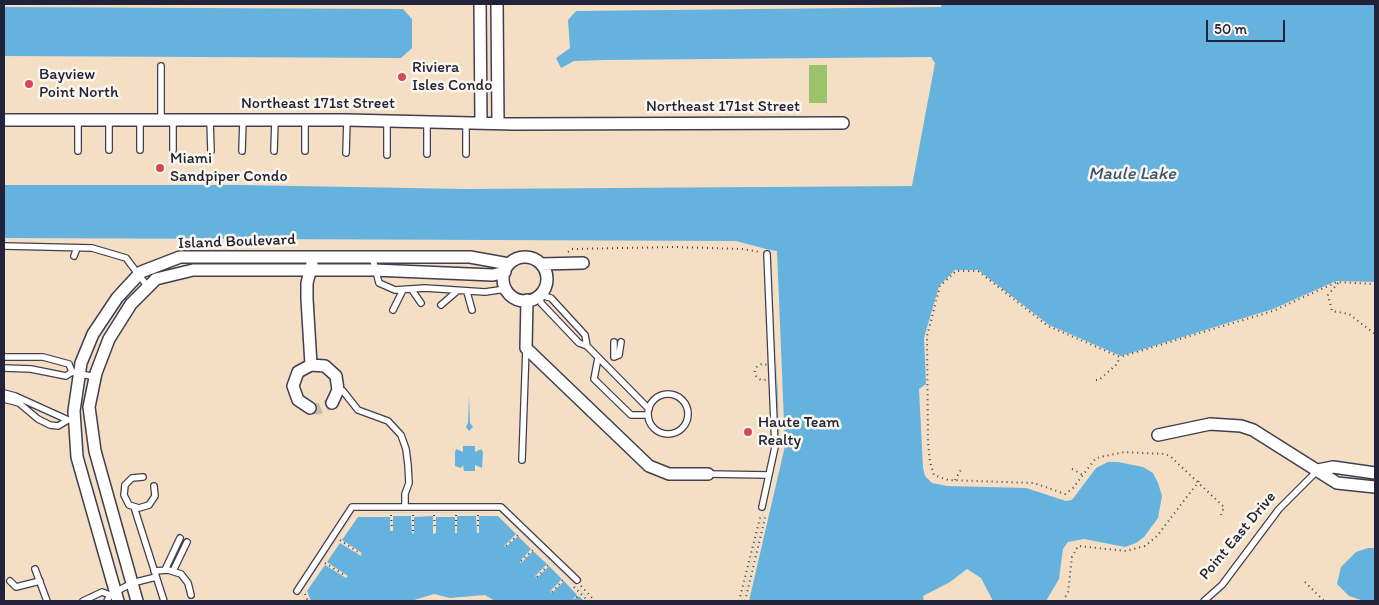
<!DOCTYPE html>
<html>
<head>
<meta charset="utf-8">
<style>
	body { margin:0 }
	#map { position:relative; width:1379px; height:605px; overflow:hidden; background:#f4dec4; font-family:Itim,sans-serif }
	canvas { display:block }
	.frame { position:absolute; inset:0; border:5px solid #22223b; pointer-events:none }
	.scale { position:absolute; left:1206px; top:20px; width:79px; height:22px; box-sizing:border-box; border:2px solid #22223b; border-top:0; padding-left:6px; font-size:15px; line-height:18px; white-space:nowrap; color:#22223b; -webkit-text-stroke:4px #fbf7ec; paint-order:stroke }
</style>
</head>
<body>
<div id="map">
<canvas width="1379" height="605"></canvas>
<div class="frame"></div>
<div class="scale">50 m</div>
</div>
<script>
const g = document.querySelector('canvas').getContext('2d');
g.lineJoin = 'round';
function fill(path, color) {
  g.fillStyle = color;
  g.fill(path, 'evenodd');
}
function shape(rows) {
  const path = new Path2D();
  for (const r of rows) {
    if (r.length === 3) {
      path.moveTo(r[0] + r[2], r[1]);
      path.arc(r[0], r[1], r[2], 0, 2 * Math.PI);
      continue;
    }
    path.moveTo(r[0], r[1]);
    for (let i = 2; i < r.length; i += 2) path.lineTo(r[i], r[i + 1]);
  }
  return path;
}
function trace(path, color, width, dash) {
  g.strokeStyle = color;
  g.lineWidth = width;
  g.lineCap = dash ? 'butt' : 'round';
  g.setLineDash(dash || []);
  g.stroke(path);
}
function label(font, color, halo, rows, align = 'center') {
  g.font = font + ' Itim,sans-serif';
  g.lineWidth = 5;
  g.setLineDash([]);
  g.textBaseline = 'middle';
  g.strokeStyle = halo;
  g.fillStyle = color;
  for (const [text, x, y, turn = 0] of rows) {
    g.save();
    g.translate(x, y);
    g.rotate((+turn || 0) * Math.PI / 180);
    g.textAlign = isNaN(turn) ? turn : align;
    if (halo) g.strokeText(text, 0, 0);
    g.fillText(text, 0, 0);
    g.restore();
  }
}
const green = shape([
	[809,65,827,65,827,103,809,103]
]);
const water = shape([
	[942,4,1375,4,1375,282,1336,281,1273,309,1121,356,1049,325,978,270,955,270,939,286,924,338,926,384,919,389,923,468,925,476,932,483,947,486,1026,488,1066,501,1072,500,1096,468,1108,462,1118,462,1143,467,1153,473,1158,483,1162,496,1158,518,1144,537,1136,543,1125,547,1084,539,1068,542,1063,549,1059,579,1046,601,993,601,981,578,967,569,950,582,923,596,924,601,742,601,779,447,775,325,770,250,736,241,4,238,4,185,238,185,466,189,912,186,935,63,931,57,605,60,574,61,561,68,556,58,570,48,568,20,576,11,941,7],
	[4,7,403,9,412,19,412,48,401,58,4,56],
	[469,395,470,423,473,427,469,431,466,427,468,423],
	[463,446,475,446,475,452,481,449,483,452,482,468,475,465,475,471,464,471,463,465,461,468,455,466,455,452,456,449,463,452],
	[500,512,591,601,495,601,485,595,450,598,434,594,411,601,305,601,301,592,354,513],
	[1368,548,1375,548,1375,601,1364,601,1349,596,1337,584,1341,567,1356,552]
]);
const pier = shape([
	[770,250,777,251,785,446,749,601,742,601,779,447,778,395],
	[500,512,591,601,584,601,579,596,571,601,577,595,564,581,552,593,550,591,562,579,549,566,537,578,535,576,547,564,533,551,521,563,520,561,531,549,518,536,506,547,504,546,516,534,498,516,479,516,479,533,477,533,476,516,457,516,457,533,455,533,455,517,436,517,436,533,433,534,433,516,414,517,414,534,412,533,411,516,393,516,393,531,390,531,390,517,358,517,342,540,362,553,361,556,340,543,327,562,348,576,346,578,325,565,307,591,311,601,305,601,301,592,354,513]
]);
const streetTunnel = shape([
	[310,408,318,409,332,403]
]);
const path = shape([
	[568,252,572,249,674,247,742,249,760,252],
	[1338,283,1328,295,1332,311,1349,314,1375,334],
	[763,372,8],
	[1096,380,1099,380,1117,364,1120,357],
	[1072,469,1083,475],
	[955,480,962,468],
	[391,515,392,530],
	[413,515,413,533],
	[434,515,435,530],
	[456,515,456,530],
	[478,515,478,530],
	[1221,515,1224,507,1170,456,1165,454,1124,452,1096,458,1073,488,1065,494,1034,483,948,480,934,475,930,462,928,443,927,336,940,286,956,271,978,271,1048,326,1120,357,1273,311,1337,282,1375,284],
	[340,540,361,554],
	[506,546,519,534],
	[521,561,534,549],
	[325,563,346,576],
	[537,577,549,564],
	[1305,582,1324,601],
	[581,586,595,601],
	[574,587,588,601],
	[552,592,564,579],
	[305,594,308,601],
	[573,601,580,594],
	[739,601,761,514],
	[745,601,766,514],
	[1063,601,1068,592,1072,557,1078,546,1126,551,1145,546,1157,536,1199,481]
]);
const lane = shape([
	[210,120,211,151],
	[78,121,78,151],
	[109,121,109,150],
	[140,121,140,150],
	[161,121,161,66],
	[305,121,305,151],
	[387,121,387,155],
	[466,122,466,154],
	[173,150,173,121],
	[242,151,243,120],
	[274,151,275,120],
	[346,153,347,120],
	[427,154,427,121],
	[4,246,92,248,126,258,148,287],
	[74,256,77,248],
	[372,256,379,283,395,290,425,288,485,292,506,289],
	[412,290,421,303],
	[467,292,472,310],
	[540,295,551,298,585,335,587,346,579,343,541,303,540,295],
	[441,305,456,292],
	[393,310,403,290],
	[614,342,614,357,619,355,621,342],
	[587,346,649,409],
	[4,357,43,357,69,364,72,372],
	[598,358,594,379,631,415,648,415],
	[4,368,31,369,66,376,72,372,95,377],
	[338,390,343,391,358,410,388,421,401,435,406,449,408,465,409,483,405,494,405,507],
	[4,393,15,396,68,420,58,426,50,425,38,419,19,403,4,399],
	[668,414,20],
	[522,460,526,348],
	[708,474,768,475],
	[143,477,132,478,125,485,124,495,129,505,139,508,149,505,155,496,154,486],
	[134,507,164,601],
	[762,507,775,447,767,254],
	[35,569,47,601],
	[165,570,180,538],
	[154,571,168,570,181,574,188,583,191,595],
	[173,571,187,542],
	[10,581,16,587,40,581],
	[297,591,352,507,501,507,577,580],
	[83,601,102,592,110,595],
	[107,601,110,595,132,583,156,577],
	[1204,601,1222,585,1279,509,1318,470]
]);
const street = shape([
	[480,4,481,122],
	[497,4,498,123],
	[4,120,347,120,513,124,843,123],
	[525,279,22],
	[541,264,583,263],
	[527,300,526,348,649,466,669,474,708,474],
	[311,365,307,299,307,283,312,264],
	[310,408,298,400,293,386,298,372,311,365,325,366,336,376,338,390,332,403],
	[1158,435,1210,424,1241,426,1253,430,1337,483,1375,487],
	[1318,470,1333,467,1375,473],
	[118,601,77,457,74,411,81,363,93,334,117,298,141,272,180,257,470,257,509,264],
	[137,601,95,451,89,407,96,373,109,339,131,304,156,279,193,270,374,270,493,275,505,272]
]);
const markers = [
	[402,77,5,"#d1495b"],
	[29,84,5,"#d1495b"],
	[160,168,5,"#d1495b"],
	[748,432,5,"#d1495b"]
];
const poiNames = [
	["Riviera",412,68],
	["Isles Condo",412,86],
	["Bayview",39,75],
	["Point North",39,93],
	["Miami",170,159],
	["Sandpiper Condo",170,177],
	["Haute Team",758,423],
	["Realty",758,441]
];
const streetNames = [
	["Northeast 171st Street",318,104],
	["Northeast 171st Street",723,107],
	["Island Boulevard",237,242,-2],
	["Point East Drive",1238,536,-50]
];
const waterNames = [
	["Maule Lake",1132,174]
];
fill(green, '#9cc26c');
fill(water, '#66b2df');
fill(pier, '#f4dec4');
trace(streetTunnel, '#cab8a9', 11, [11, 5.5]);
trace(lane, '#423e50', 8);
trace(street, '#423e50', 14);
trace(path, '#423e50', 2, [1, 4]);
trace(lane, '#fff', 5.5);
trace(street, '#fff', 11);
for (const [x, y, r, color] of markers) {
  const dot = new Path2D();
  dot.arc(x, y, r, 0, 2 * Math.PI);
  g.fillStyle = color;
  g.fill(dot);
  trace(dot, '#fbf7ec', 2);
}
label('16px', '#22223b', '#fbf7ec', poiNames, 'left');
label('16px', '#22223b', '#fbf7ec', streetNames);
label('italic 18px', '#3a5474', '#fbf7ec', waterNames);
</script>
</body>
</html>
